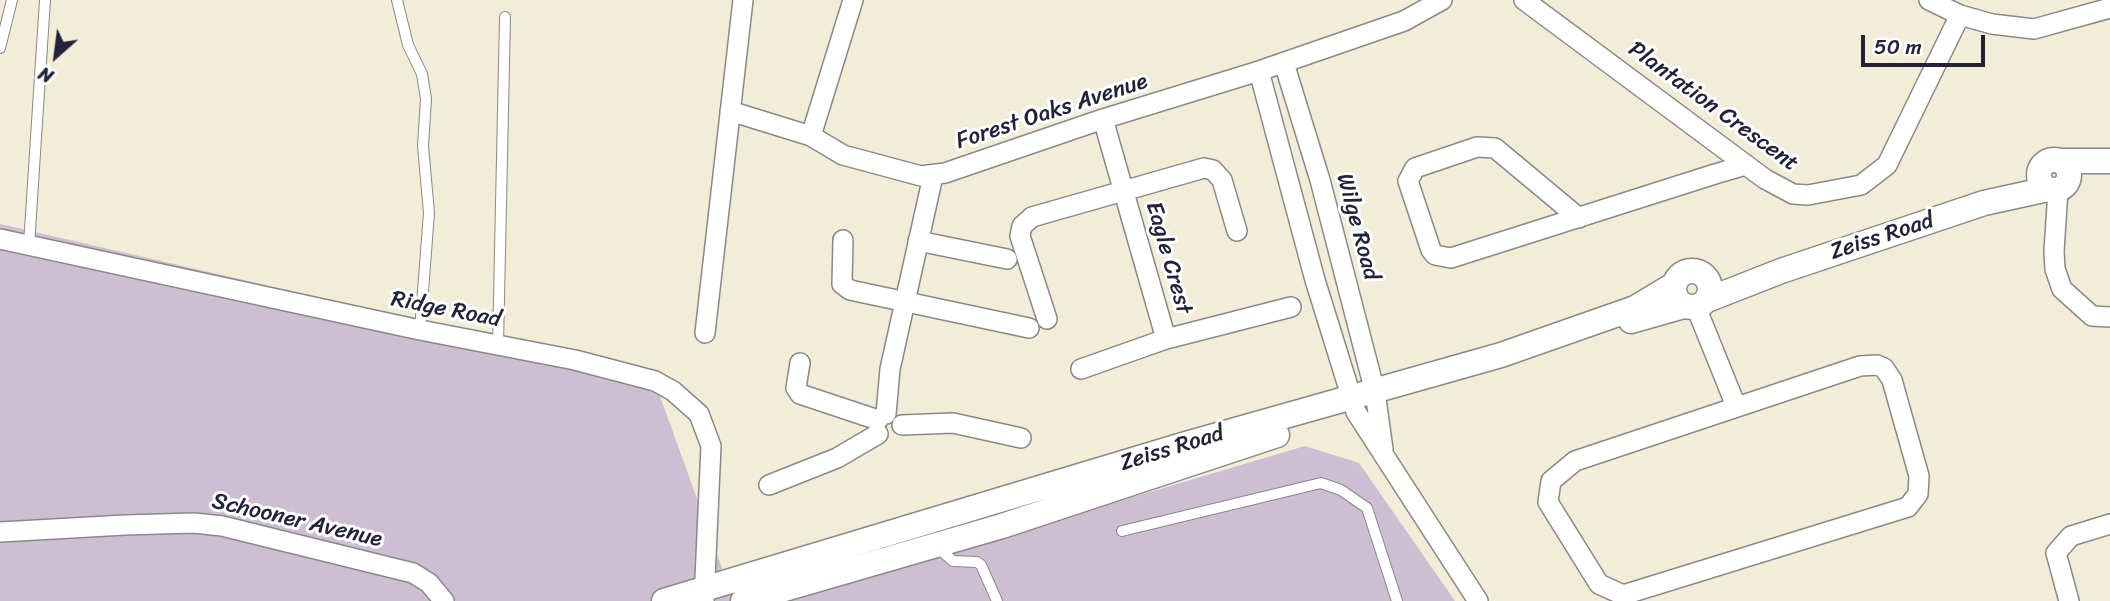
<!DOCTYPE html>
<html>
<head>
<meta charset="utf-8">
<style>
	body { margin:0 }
	#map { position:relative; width:2110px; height:601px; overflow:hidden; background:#f1edd7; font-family:Sriracha,sans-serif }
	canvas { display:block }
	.north { position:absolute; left:21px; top:21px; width:70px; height:70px; -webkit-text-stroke:5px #fff; paint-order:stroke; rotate:208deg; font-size:19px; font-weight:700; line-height:28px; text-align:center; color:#22223b }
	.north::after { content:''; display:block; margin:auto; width:24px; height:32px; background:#22223b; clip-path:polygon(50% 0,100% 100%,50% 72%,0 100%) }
	.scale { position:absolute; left:1861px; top:35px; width:124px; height:32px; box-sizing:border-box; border:4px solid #22223b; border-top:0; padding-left:9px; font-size:21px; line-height:24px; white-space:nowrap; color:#22223b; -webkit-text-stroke:5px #fff; paint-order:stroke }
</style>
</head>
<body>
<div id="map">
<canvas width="2110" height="601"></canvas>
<div class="north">N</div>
<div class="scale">50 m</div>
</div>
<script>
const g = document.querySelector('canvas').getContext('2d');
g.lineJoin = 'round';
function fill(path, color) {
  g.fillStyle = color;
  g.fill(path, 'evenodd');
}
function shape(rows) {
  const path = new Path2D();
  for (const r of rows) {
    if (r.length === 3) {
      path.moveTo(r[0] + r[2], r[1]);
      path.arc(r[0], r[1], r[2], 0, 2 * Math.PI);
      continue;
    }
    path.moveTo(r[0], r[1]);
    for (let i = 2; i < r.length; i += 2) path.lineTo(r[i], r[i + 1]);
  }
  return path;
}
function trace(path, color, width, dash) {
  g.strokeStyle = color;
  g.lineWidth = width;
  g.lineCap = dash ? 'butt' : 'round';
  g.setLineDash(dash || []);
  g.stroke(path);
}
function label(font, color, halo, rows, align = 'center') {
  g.font = font + ' Sriracha,sans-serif';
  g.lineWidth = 6;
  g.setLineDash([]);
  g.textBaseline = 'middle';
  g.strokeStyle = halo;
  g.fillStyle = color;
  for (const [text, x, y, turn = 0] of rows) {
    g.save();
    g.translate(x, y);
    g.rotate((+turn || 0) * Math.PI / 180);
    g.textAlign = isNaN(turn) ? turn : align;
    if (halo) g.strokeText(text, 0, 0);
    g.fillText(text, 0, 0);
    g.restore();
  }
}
const industrial = shape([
	[0,224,652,374,734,601,0,601],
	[1305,446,1359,463,1455,601,783,601]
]);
const service = shape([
	[397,0,408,45,422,74,426,99,423,146,429,213,420,330],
	[0,48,12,0],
	[29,245,45,0],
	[498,345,505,17],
	[1122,531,1321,483,1341,490,1367,508,1397,601],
	[937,547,953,561,977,562,981,565,997,601]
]);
const minor = shape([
	[853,0,811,136,843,155,921,176,945,173,1103,119,1259,71,1404,21,1442,0],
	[1524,0,1765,179,1793,194,1808,195,1861,185,1887,165,1960,15],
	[1929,0,1960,15,1992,24,2034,29,2110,8],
	[1284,63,1320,180,1375,392,1383,449],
	[1259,71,1315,280,1356,412,1478,601],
	[730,111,811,136],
	[1103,119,1166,339],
	[2058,190,2054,251,2055,269,2062,289,2092,316,2110,317],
	[1579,218,1495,148,1477,147,1415,168,1408,181,1431,250,1435,255,1451,258,1715,174,1746,165],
	[0,239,420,330,575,360,655,381,673,391,699,414,711,446,704,601],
	[843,240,842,284,850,290,1029,328],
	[918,241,1007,259],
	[1696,307,1736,406],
	[1047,319,1020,236,1022,226,1032,217,1204,168,1213,170,1222,180,1237,231],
	[705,333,743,0],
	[800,363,796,388,800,394,878,420],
	[1877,365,1884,368,1892,380,1919,476,1918,494,1908,507,1623,595,1599,584,1548,502,1551,481,1575,461,1860,366,1877,365],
	[1081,369,1166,339,1291,307],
	[886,414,890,369,933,176],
	[902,425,953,423,1021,438],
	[769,485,837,458,878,434],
	[0,532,125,525,194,523,222,526,413,573,429,583,444,601],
	[2069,601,2056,553,2071,536,2110,524]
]);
const tertiary = shape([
	[2054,175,15],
	[2061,161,2110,161],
	[1692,289,18],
	[1707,300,1781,271,1984,203,2048,189],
	[1631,321,1684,306],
	[664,601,1186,444,1501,355,1635,308,1675,284],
	[743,601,1002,526,1277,435]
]);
const streetNames = [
	["Plantation Crescent",1713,107,36],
	["Forest Oaks Avenue",1052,112,-18],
	["Wilge Road",1357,227,75],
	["Zeiss Road",1882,237,-18],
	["Eagle Crest",1168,258,74],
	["Ridge Road",446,310,11],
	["Zeiss Road",1172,449,-17],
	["Schooner Avenue",297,521,13]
];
fill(industrial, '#cdbed2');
trace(service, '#8a8889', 12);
trace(minor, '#8a8889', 22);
trace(tertiary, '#8a8889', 27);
trace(service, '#fff', 10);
trace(minor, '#fff', 19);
trace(tertiary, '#fff', 24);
label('23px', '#22223b', '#fff', streetNames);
</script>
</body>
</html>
